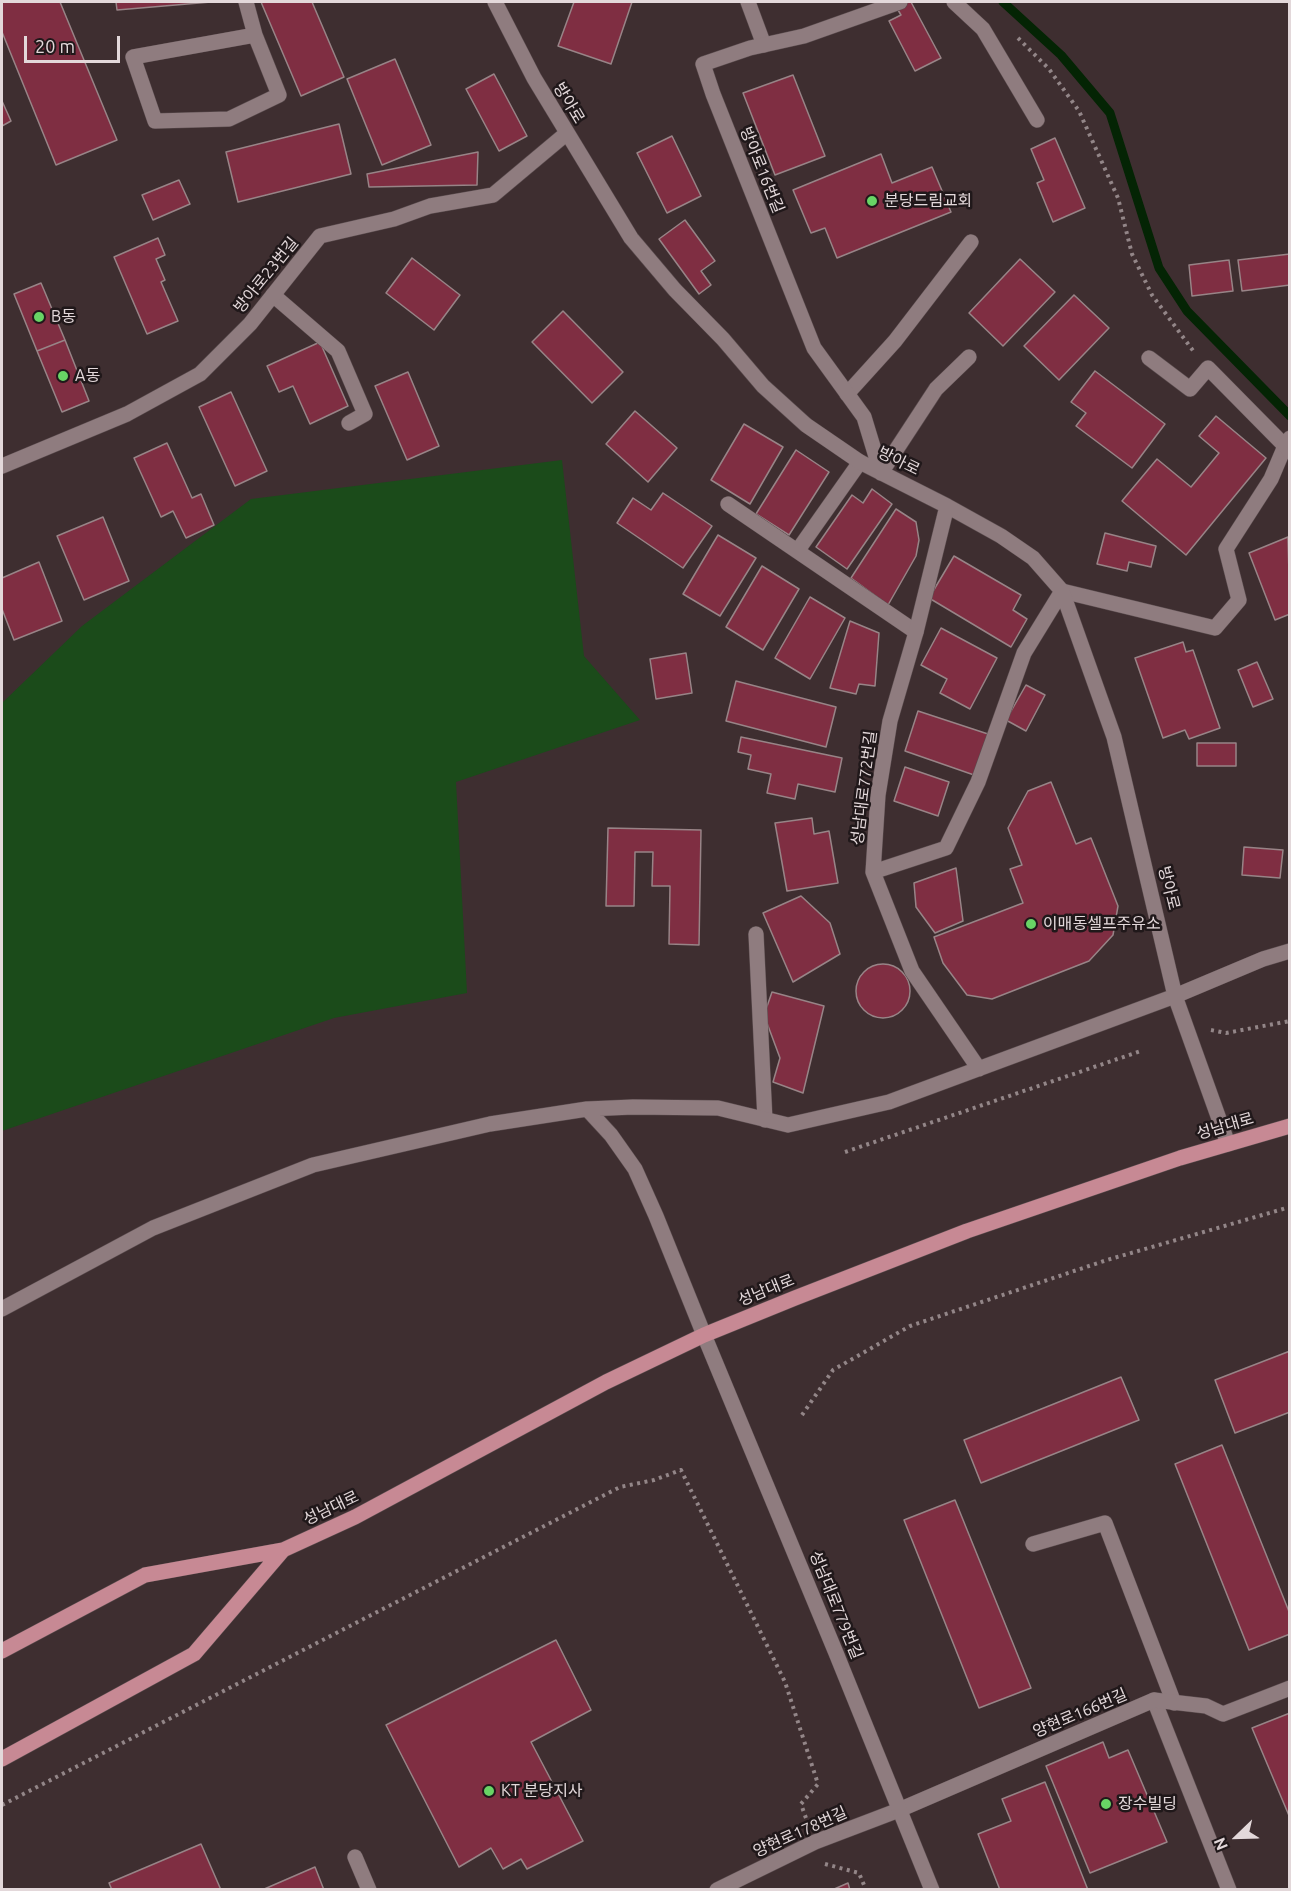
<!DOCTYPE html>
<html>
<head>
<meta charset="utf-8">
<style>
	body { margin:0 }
	#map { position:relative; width:1291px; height:1891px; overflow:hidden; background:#3e2e30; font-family:Ubuntu,sans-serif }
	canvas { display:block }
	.frame { position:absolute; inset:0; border:3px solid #e3d8da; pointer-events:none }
	.north { position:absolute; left:1207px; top:1807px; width:60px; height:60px; -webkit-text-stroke:4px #20181a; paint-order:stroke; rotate:247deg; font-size:16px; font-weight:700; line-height:24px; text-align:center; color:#e3d8da }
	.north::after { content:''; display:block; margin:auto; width:21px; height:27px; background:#e3d8da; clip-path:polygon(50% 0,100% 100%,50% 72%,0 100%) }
	.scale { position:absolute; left:24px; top:36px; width:96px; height:27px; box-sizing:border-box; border:3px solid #e3d8da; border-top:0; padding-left:8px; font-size:18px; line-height:21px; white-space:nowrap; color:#e3d8da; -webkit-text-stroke:4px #20181a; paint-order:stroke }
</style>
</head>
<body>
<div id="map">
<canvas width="1291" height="1891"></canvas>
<div class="frame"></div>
<div class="north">N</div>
<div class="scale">20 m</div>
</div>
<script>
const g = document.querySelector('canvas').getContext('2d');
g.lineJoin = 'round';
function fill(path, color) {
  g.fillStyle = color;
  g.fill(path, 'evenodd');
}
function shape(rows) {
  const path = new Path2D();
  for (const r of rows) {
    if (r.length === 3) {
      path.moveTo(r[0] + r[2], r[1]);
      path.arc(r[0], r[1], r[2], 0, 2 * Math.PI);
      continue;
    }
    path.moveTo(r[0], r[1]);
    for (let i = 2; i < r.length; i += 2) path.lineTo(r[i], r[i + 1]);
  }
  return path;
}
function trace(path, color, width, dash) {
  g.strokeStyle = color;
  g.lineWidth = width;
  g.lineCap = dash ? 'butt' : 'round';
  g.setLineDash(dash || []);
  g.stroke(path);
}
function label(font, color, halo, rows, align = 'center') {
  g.font = font + ' Ubuntu,"Noto Sans KR",sans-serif';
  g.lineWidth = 5;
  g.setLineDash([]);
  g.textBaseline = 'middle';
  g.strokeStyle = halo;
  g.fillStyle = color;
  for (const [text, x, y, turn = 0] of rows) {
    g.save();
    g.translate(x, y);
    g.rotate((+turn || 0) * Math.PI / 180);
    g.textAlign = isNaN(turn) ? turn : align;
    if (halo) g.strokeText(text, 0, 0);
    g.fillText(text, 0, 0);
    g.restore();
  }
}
const green = shape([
	[562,460,584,656,640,720,456,782,467,993,334,1018,2,1131,2,703,82,626,251,499]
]);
const stream = shape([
	[1003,2,1061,55,1110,113,1159,268,1187,311,1290,416]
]);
const building = shape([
	[2,2,60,2,117,140,56,165,2,32,2,2],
	[116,2,211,2,117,10,116,2],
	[261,2,312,2,344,77,301,96,261,2],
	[574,2,632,2,611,64,558,46,574,2],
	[902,2,911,2,941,58,915,71,889,21,901,15,895,5,902,2],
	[395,59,431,145,382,165,347,79,395,59],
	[494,74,527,136,499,151,466,89,494,74],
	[793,75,825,156,775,175,743,93,793,75],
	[2,101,11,121,2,126,2,101],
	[339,124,351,174,238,202,226,152,339,124],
	[672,136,701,196,667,213,637,153,672,136],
	[1055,138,1085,208,1053,222,1037,183,1044,180,1031,149,1055,138],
	[478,152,477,185,369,187,367,174,478,152],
	[881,154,892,183,932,167,951,212,837,258,825,228,811,233,793,190,881,154],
	[179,180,190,204,153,220,142,195,179,180],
	[685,220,715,261,701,271,711,285,699,294,659,239,685,220],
	[158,238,165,255,156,259,165,280,161,282,178,321,147,334,114,257,158,238],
	[1290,254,1290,285,1242,291,1238,260,1290,254],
	[412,258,460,295,434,330,386,293,412,258],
	[1020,259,1055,292,1003,346,969,313,1020,259],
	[1229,260,1233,291,1192,296,1189,265,1229,260],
	[41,283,65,340,37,351,14,294,41,283],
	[1074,295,1109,328,1059,380,1024,346,1074,295],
	[563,311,623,372,592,403,532,342,563,311],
	[65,340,89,401,62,412,37,351,65,340],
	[320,342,348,406,310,424,293,386,279,392,267,366,320,342],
	[1095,371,1165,424,1132,468,1076,426,1086,413,1071,402,1095,371],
	[408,372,439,446,407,460,375,386,408,372],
	[231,392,267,471,235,486,199,407,231,392],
	[635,411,677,448,648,482,606,444,635,411],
	[1216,416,1266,458,1186,555,1122,501,1157,459,1191,487,1219,453,1199,436,1216,416],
	[744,424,783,447,750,504,711,480,744,424],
	[167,443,192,498,201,494,214,525,186,538,173,511,161,517,134,458,167,443],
	[796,450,829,472,789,535,756,514,796,450],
	[872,489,892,504,847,569,816,547,852,495,863,503,872,489],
	[663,493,712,526,683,568,617,523,633,498,651,510,663,493],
	[896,509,916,522,919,540,916,556,888,605,851,578,896,509],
	[103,517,129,581,84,600,57,536,103,517],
	[1105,533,1156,546,1151,567,1129,562,1127,571,1097,564,1105,533],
	[718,535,756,558,720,616,683,594,718,535],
	[1288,537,1290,614,1275,620,1249,553,1288,537],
	[954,556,1021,595,1013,610,1027,619,1011,647,929,598,954,556],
	[39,562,62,621,14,640,2,609,2,578,39,562],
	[762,566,799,589,763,650,726,627,762,566],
	[810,597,845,618,810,679,775,658,810,597],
	[850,621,879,633,875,686,859,684,856,694,830,688,850,621],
	[941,628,997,658,970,709,940,693,947,679,921,665,941,628],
	[1183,642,1186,652,1193,650,1220,728,1189,739,1185,730,1163,738,1135,658,1183,642],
	[686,653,692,693,656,699,650,659,686,653],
	[1257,662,1273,699,1253,707,1238,670,1257,662],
	[736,681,836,707,826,747,726,721,736,681],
	[1026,685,1045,695,1026,731,1006,720,1026,685],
	[918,711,988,734,974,775,905,751,918,711],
	[741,737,842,758,835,792,798,784,795,799,767,793,771,774,748,769,751,755,738,752,741,737],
	[1197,743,1236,743,1236,766,1197,766,1197,743],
	[905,767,949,782,938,816,894,801,905,767],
	[1051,782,1076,844,1091,838,1118,906,1113,935,1089,961,992,999,967,995,943,963,934,937,1023,903,1010,869,1022,865,1008,828,1028,791,1051,782],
	[812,818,814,834,829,831,838,883,787,891,775,823,812,818],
	[608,828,701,830,699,945,669,944,670,886,652,886,653,852,635,852,634,906,606,906,608,828],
	[1244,847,1283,850,1280,878,1242,875,1244,847],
	[956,868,963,921,935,933,916,907,914,883,956,868],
	[801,896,830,923,840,954,793,982,763,913,801,896],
	[883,991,27],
	[772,992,824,1006,803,1093,773,1082,780,1058,764,1015,772,992],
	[1290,1351,1290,1412,1235,1433,1215,1380,1290,1351],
	[1121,1377,1139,1420,981,1483,964,1440,1121,1377],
	[1222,1445,1290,1614,1290,1634,1249,1650,1175,1464,1222,1445],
	[955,1500,1031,1688,979,1708,904,1520,955,1500],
	[556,1640,591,1710,531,1742,583,1841,527,1869,521,1859,503,1869,491,1848,459,1867,386,1725,556,1640],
	[1290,1713,1290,1818,1252,1728,1290,1713],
	[1103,1742,1109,1758,1128,1750,1167,1842,1090,1873,1046,1766,1103,1742],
	[1045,1782,1088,1890,1000,1890,978,1834,1011,1821,1002,1799,1045,1782],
	[201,1844,221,1890,112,1890,109,1883,201,1844],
	[315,1867,324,1890,262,1890,315,1867],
	[848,1883,850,1890,832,1890,848,1883]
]);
const path = shape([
	[1018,38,1049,69,1079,111,1118,198,1132,254,1152,295,1194,352],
	[1211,1030,1226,1033,1290,1021],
	[845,1152,1141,1051],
	[802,1415,833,1370,910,1326,1107,1260,1290,1207],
	[2,1805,620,1487,654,1480,681,1470,785,1682,818,1784,801,1804,807,1821],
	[825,1864,859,1873,866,1890]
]);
const service = shape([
	[246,2,255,35,279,95,229,119,155,121,133,57,255,35],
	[748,2,764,45],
	[954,2,983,29,1037,120],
	[273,295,338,351,365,414,349,423],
	[847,394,895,341,971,242],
	[881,473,936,389,969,357],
	[728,504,916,632],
	[798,550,860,462],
	[1062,591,1215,628,1239,600,1226,549,1271,479,1285,446,1208,368,1190,389,1149,358],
	[756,934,765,1120],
	[1033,1544,1105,1523,1174,1703],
	[1154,1700,1229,1890],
	[355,1857,369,1890]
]);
const minor = shape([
	[495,2,534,78,631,238,675,290,723,339,763,386,806,425,860,462,947,506,1001,536,1033,558,1062,591,1114,737,1175,996,1228,1144],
	[1290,438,1285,446,1290,452],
	[2,466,127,414,200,374,250,324,320,236,394,219,430,206,493,195,567,133],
	[881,473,864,417,814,348,713,94,703,64,750,48,804,36,900,2],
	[947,506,916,632,890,721,878,795,873,872,912,971,979,1069],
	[873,872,946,848,978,782,1024,653,1062,591],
	[587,1109,611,1135,635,1169,656,1216,704,1335],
	[2,1309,153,1228,313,1165,490,1124,587,1109,633,1107,718,1108,788,1125,889,1102,1175,996,1263,959,1290,951],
	[717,1890,815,1842,899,1810,1154,1700,1206,1706,1223,1714,1290,1688]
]);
const tertiary = shape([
	[704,1335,836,1653,932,1890]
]);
const primary = shape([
	[2,1651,145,1575,283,1550,355,1517,606,1382,704,1335,795,1298,967,1231,1180,1158,1290,1126],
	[2,1759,194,1654,283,1550]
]);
const markers = [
	[872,201,6,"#68d465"],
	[39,317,6,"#68d465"],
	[63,376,6,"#68d465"],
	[1031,924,6,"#68d465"],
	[489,1791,6,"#68d465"],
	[1106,1804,6,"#68d465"]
];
const streetNames = [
	["방아로",569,103,59],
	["방아로16번길",762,170,68],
	["방아로23번길",266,275,-51],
	["방아로",899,461,26],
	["성남대로772번길",864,788,-83],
	["방아로",1169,888,76],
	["성남대로",1225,1126,-16],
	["성남대로",766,1290,-22],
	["성남대로",331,1508,-25],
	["성남대로779번길",836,1605,68],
	["양현로166번길",1080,1713,-23],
	["양현로178번길",800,1832,-24]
];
const poiNames = [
	["분당드림교회",884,201],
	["B동",51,317],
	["A동",75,376],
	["이매동셀프주유소",1043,924],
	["KT 분당지사",501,1791],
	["장수빌딩",1118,1804]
];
fill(green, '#1b4b1a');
trace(stream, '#042404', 9);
fill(building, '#7f2e42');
trace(building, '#988487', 1.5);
trace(service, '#5a4c4e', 16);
trace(minor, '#5a4c4e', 16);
trace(tertiary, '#5a4c4e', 16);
trace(primary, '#5a4c4e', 16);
trace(path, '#938688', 4, [3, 4.5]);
trace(service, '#8f7c7f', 15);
trace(minor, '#8f7c7f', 15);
trace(tertiary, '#8f7c7f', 15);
trace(primary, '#c78994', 15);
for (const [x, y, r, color] of markers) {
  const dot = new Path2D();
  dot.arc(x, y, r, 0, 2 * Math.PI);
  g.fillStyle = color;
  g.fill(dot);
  trace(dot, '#20181a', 2);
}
label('16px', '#e3d8da', '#20181a', streetNames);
label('16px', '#e3d8da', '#20181a', poiNames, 'left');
</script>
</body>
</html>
